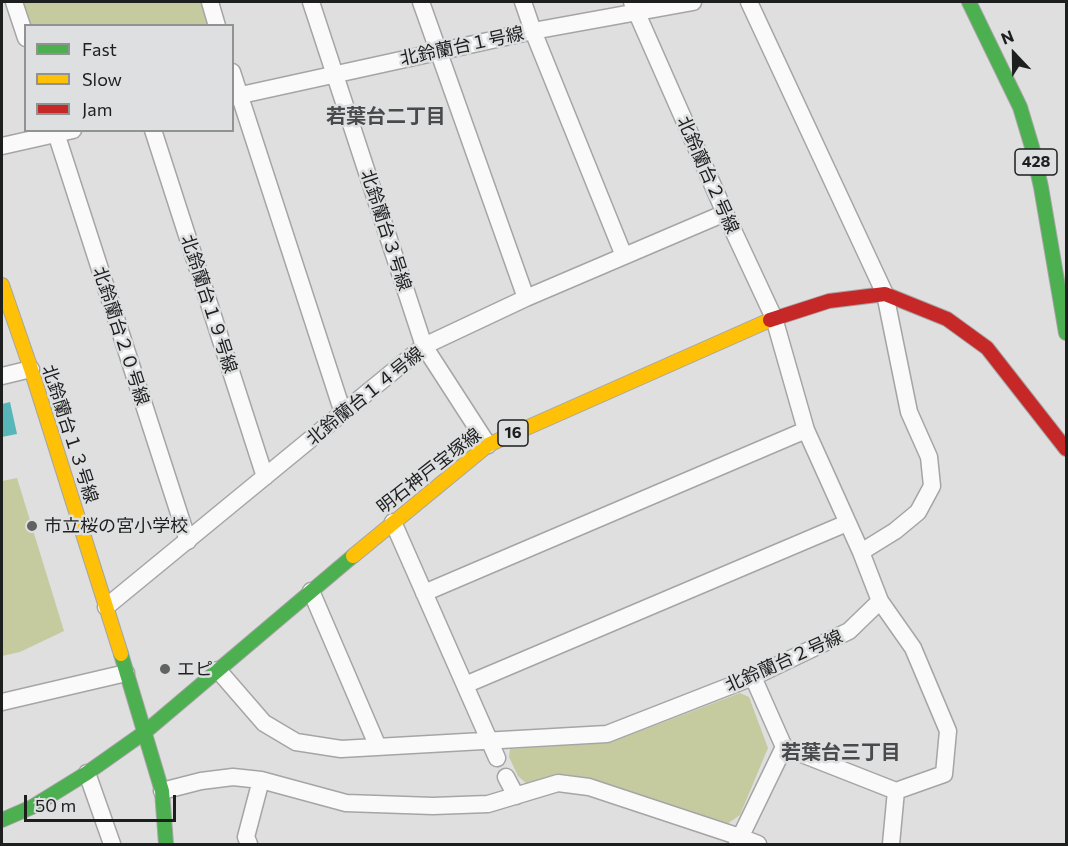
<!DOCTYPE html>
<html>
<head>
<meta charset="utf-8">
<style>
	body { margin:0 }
	#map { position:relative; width:1068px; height:846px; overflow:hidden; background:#dfdfdf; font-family:Commissioner,sans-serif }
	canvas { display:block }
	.frame { position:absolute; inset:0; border:3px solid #1d1e1e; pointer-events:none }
	.legend { position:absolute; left:24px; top:24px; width:210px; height:108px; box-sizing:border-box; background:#dedfe0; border:2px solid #919292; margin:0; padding:8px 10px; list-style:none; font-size:18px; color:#1d1e1e }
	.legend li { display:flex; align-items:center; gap:12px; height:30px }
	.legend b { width:30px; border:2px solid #919292 }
	.north { position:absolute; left:984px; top:24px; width:60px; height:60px; -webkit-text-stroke:4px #dedfe0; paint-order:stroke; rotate:338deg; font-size:16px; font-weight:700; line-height:24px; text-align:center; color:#1d1e1e }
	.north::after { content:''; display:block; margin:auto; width:21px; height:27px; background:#1d1e1e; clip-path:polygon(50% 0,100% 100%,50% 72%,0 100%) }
	.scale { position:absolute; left:24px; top:795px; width:152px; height:27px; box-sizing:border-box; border:3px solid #1d1e1e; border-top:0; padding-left:8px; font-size:18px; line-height:21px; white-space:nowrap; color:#1d1e1e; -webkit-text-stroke:4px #dedfe0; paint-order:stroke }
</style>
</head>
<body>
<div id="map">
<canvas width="1068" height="846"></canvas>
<div class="frame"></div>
<ul class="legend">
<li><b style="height:8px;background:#4caf50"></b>Fast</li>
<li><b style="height:8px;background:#ffc107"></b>Slow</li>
<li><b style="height:8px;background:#c62828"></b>Jam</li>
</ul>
<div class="north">N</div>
<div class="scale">50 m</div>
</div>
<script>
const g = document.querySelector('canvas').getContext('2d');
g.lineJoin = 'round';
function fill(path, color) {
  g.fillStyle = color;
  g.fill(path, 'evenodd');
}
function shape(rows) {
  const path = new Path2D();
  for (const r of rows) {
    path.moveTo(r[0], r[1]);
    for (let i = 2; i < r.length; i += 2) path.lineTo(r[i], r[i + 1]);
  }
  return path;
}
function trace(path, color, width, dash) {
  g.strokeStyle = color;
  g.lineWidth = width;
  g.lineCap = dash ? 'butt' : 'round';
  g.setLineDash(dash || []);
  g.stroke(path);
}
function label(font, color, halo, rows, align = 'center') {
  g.font = font + ' Commissioner,"Noto Sans JP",sans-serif';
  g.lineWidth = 5;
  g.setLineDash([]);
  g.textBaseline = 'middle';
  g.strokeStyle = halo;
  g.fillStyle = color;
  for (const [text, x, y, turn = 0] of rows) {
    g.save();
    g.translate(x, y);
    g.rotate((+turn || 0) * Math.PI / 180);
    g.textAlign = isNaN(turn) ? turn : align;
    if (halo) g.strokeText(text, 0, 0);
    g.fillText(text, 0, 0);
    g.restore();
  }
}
const green = shape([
	[22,2,201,2,209,25,29,25],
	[17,478,64,631,20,652,2,656,2,481],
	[740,693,749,697,768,748,740,815,727,824,589,779,563,774,528,785,518,776,509,757,510,749,609,743]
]);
const water = shape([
	[10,402,17,434,2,437,2,404]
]);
const street = shape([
	[14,2,26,38],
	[210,2,217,26],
	[311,2,424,346,488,445],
	[421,2,526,298],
	[523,2,533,31,624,256],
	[749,2,885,294,909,412,929,457,932,486,918,512,895,531,861,552],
	[232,72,343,413],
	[232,97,533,31,693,2],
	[55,130,188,541],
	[153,130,265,477],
	[2,146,73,130],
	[2,376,31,369],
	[393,522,497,758],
	[311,591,378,747],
	[424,593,806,430],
	[106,607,424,346,526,298,725,213],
	[218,670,264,723,296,742,341,749,607,734,753,677,849,631,880,601,861,552,806,430,774,318,725,213,632,2],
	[753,677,784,747,896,791,944,774,948,731,913,648,880,601],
	[465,685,847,523],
	[2,702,126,673],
	[87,773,112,844],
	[506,777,516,796],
	[162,791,201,781,233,777,261,780,346,803,433,806,488,804,558,783,589,787,740,837,758,844],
	[249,844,246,837,261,780],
	[737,844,784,747],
	[891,844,896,791]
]);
const fast = shape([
	[969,2,1020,107,1032,147,1041,187,1066,333],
	[121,654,162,791,166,844],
	[2,820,32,807,87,773,145,732,353,556]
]);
const slow = shape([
	[2,285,31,369,121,654],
	[353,556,488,445,770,320]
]);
const jam = shape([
	[770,320,829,301,885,294,947,319,987,348,1066,449]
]);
const markers = [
	[32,526,6,"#616262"],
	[165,669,6,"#616262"]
];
const shields = [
	[1036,162,42],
	[513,433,30]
];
const shieldNames = [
	["428",1036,162],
	["16",513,433]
];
const streetNames = [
	["北鈴蘭台１号線",462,46,-12],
	["北鈴蘭台２号線",708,175,66],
	["北鈴蘭台３号線",386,230,72],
	["北鈴蘭台１９号線",209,304,72],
	["北鈴蘭台２０号線",121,336,72],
	["北鈴蘭台１４号線",365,396,-39],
	["北鈴蘭台１３号線",70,434,72],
	["明石神戸宝塚線",429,471,-38],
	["北鈴蘭台２号線",784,661,-24]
];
const poiNames = [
	["市立桜の宮小学校",44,526],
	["エピ",177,669]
];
const neighbourhoodNames = [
	["若葉台二丁目",386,116],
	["若葉台三丁目",841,752]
];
fill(green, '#c5cb9f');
fill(water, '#57b6b8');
trace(street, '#a5a5a5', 19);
trace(fast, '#a5a5a5', 16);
trace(slow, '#a5a5a5', 16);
trace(jam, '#a5a5a5', 16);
trace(street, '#fafafa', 16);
trace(fast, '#4caf50', 14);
trace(slow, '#ffc107', 14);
trace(jam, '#c62828', 14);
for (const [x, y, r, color] of markers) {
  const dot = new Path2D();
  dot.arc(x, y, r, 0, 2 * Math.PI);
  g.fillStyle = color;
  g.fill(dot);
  trace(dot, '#dedfe0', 2);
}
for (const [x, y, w] of shields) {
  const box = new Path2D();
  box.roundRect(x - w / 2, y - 13, w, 26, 4.5);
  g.fillStyle = '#dedfe0';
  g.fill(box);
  trace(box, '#1d1e1e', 1.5);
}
label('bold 16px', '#1d1e1e', null, shieldNames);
label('18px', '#1d1e1e', '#dedfe0', streetNames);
label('18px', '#1d1e1e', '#dedfe0', poiNames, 'left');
label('bold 20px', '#494a4b', '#dedfe0', neighbourhoodNames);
</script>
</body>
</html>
